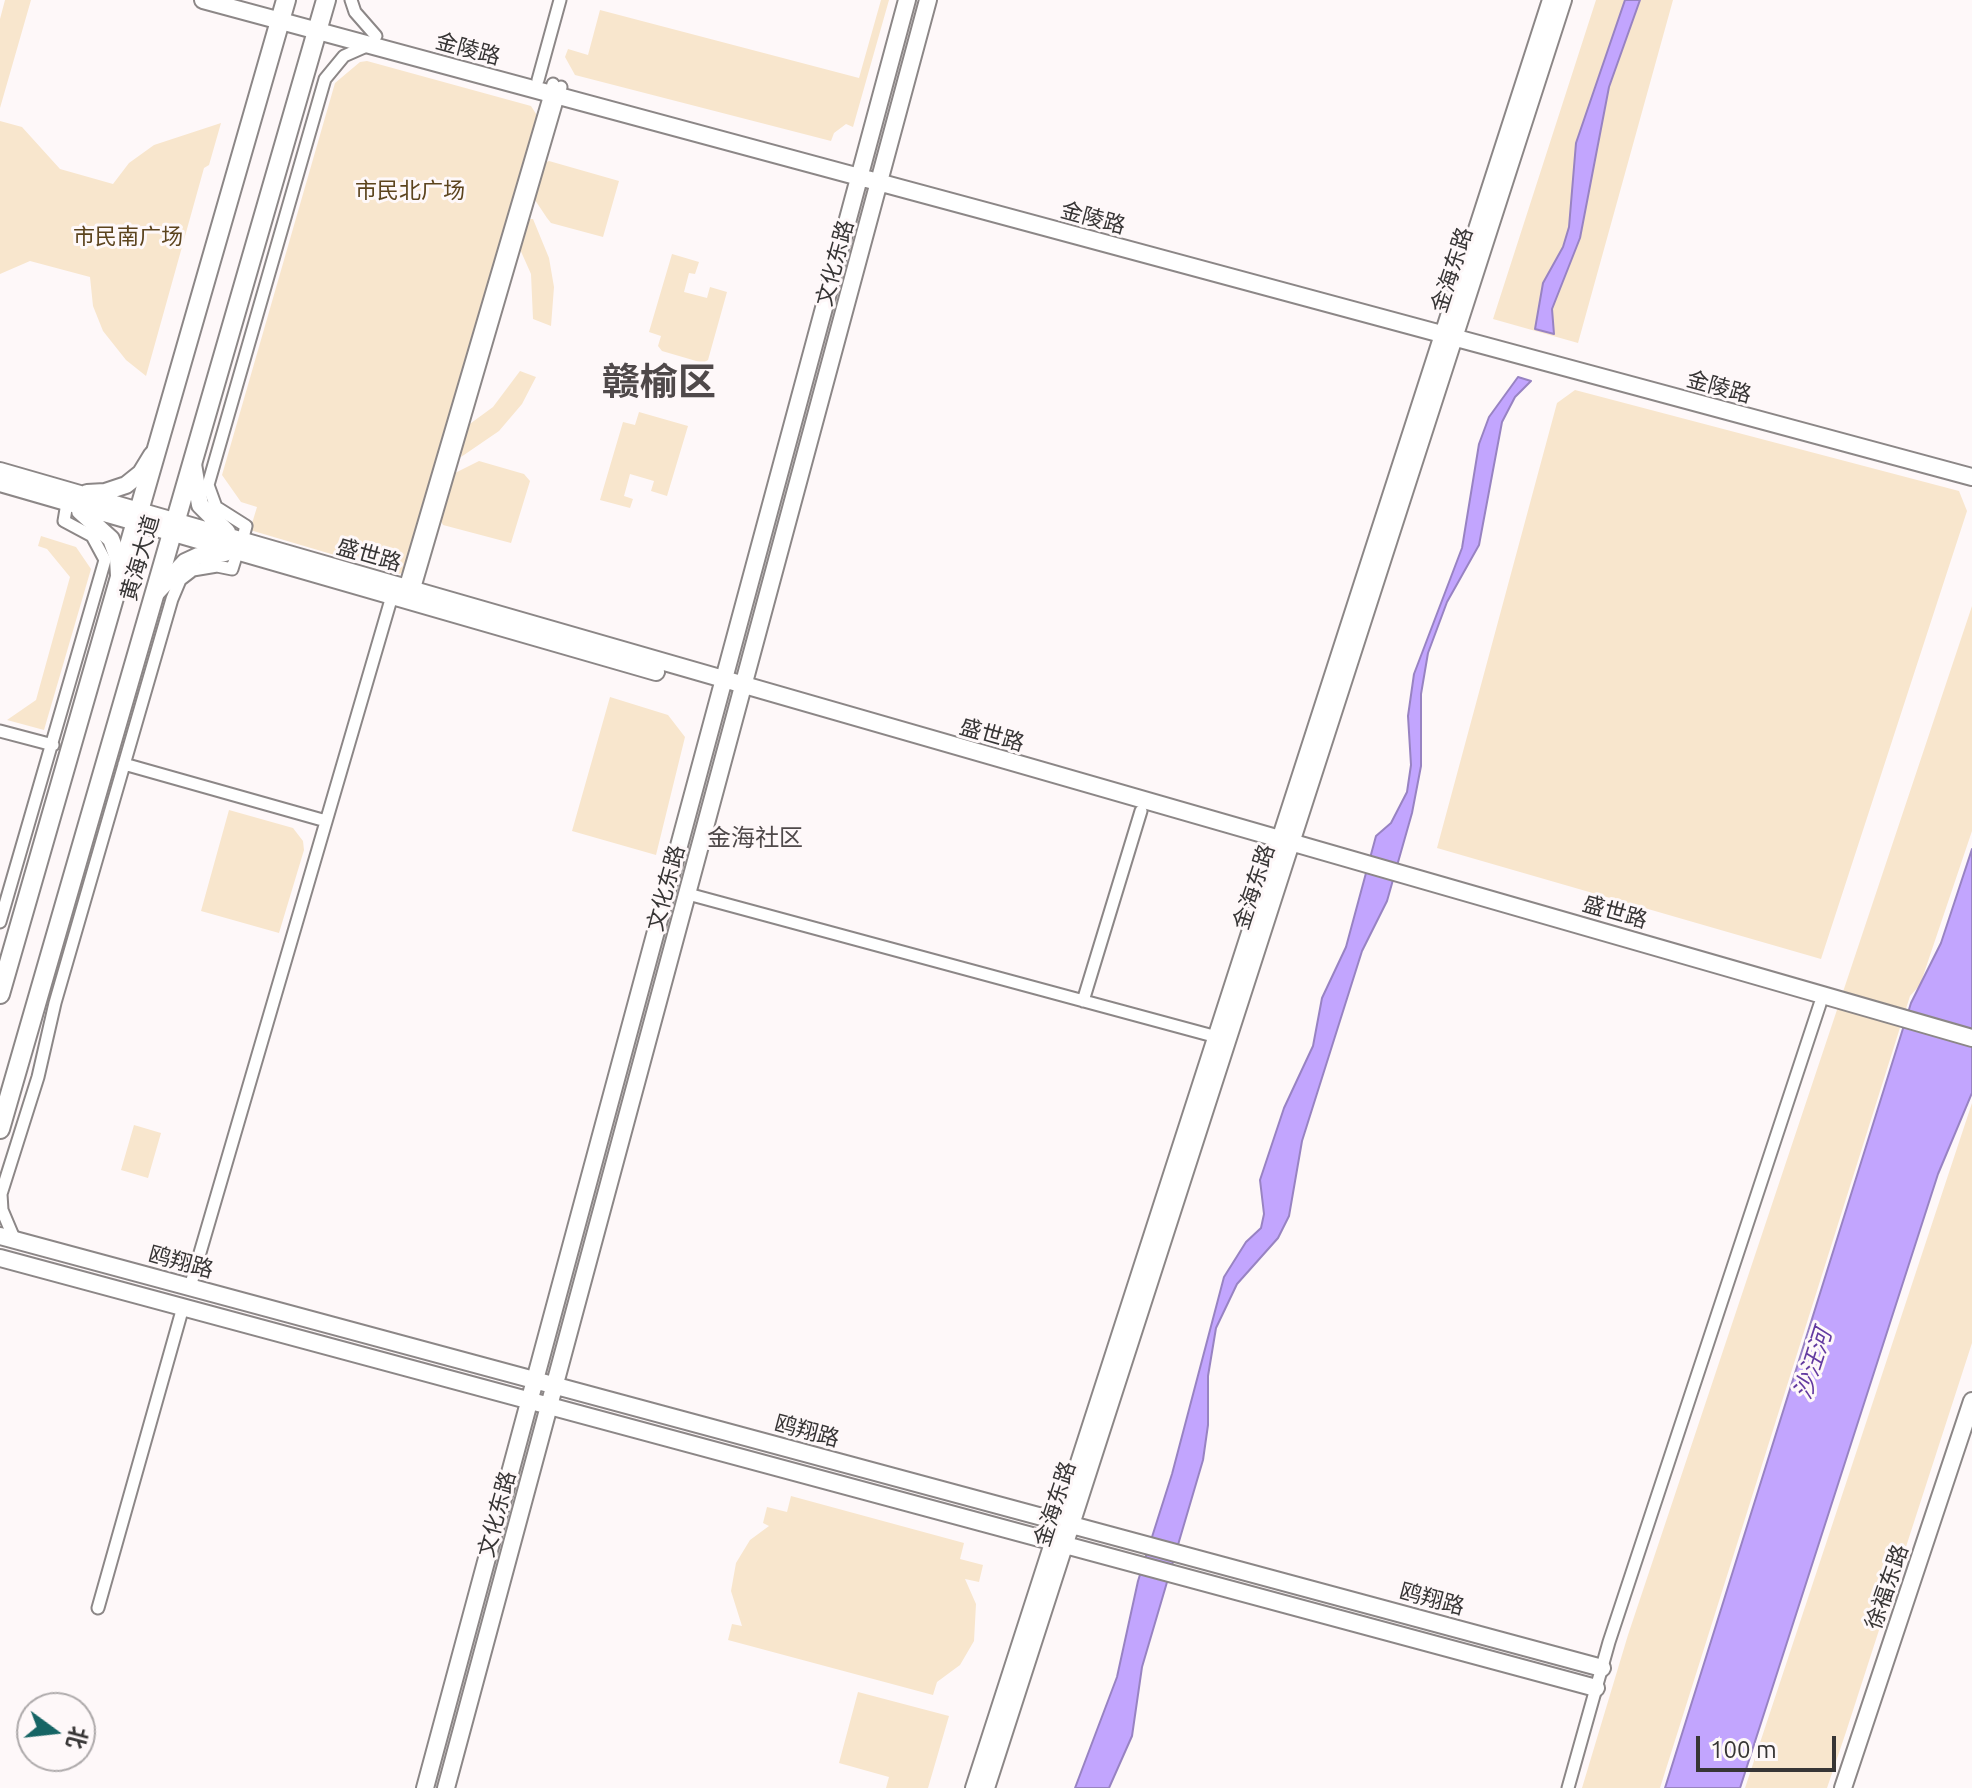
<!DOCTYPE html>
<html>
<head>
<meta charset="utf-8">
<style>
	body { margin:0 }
	#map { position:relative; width:1972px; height:1788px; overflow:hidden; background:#fef8f9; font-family:Ubuntu,"Noto Sans SC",sans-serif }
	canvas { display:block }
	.north { position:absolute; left:16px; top:1692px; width:80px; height:80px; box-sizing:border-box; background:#fef8f9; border:2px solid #aeaaab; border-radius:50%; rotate:105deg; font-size:22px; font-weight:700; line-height:32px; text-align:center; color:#373535 }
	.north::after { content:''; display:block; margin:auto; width:28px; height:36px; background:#166565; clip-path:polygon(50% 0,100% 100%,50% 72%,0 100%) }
	.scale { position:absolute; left:1696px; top:1736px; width:140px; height:36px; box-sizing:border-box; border:4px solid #373535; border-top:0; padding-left:10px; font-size:24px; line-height:28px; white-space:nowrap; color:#373535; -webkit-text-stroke:6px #fef8f9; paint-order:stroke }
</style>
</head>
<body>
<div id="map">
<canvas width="1972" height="1788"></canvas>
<div class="north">北</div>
<div class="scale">100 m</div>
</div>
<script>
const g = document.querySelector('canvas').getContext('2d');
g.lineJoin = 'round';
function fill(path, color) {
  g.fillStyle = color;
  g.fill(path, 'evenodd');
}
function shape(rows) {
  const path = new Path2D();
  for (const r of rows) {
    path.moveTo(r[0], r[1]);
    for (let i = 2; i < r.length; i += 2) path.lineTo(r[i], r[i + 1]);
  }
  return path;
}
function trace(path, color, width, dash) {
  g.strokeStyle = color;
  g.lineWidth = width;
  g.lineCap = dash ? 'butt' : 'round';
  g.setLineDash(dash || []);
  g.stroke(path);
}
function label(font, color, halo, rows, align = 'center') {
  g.font = font + ' Ubuntu,"Noto Sans SC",sans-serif';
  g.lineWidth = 6;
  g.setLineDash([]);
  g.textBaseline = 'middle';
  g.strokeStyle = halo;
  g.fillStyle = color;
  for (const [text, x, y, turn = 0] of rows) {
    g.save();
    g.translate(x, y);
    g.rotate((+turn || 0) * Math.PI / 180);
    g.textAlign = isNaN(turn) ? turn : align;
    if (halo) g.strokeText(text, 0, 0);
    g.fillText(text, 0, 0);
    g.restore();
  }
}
const green = shape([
	[5,0,31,0,0,108,0,19],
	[881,0,889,0,853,127,846,124,834,133,831,141,575,75,565,57,568,49,588,55,600,10,859,78],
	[1596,0,1673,0,1578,343,1493,319],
	[367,61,531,106,538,117,407,571,399,574,250,530,257,507,241,502,222,475,335,83,360,62],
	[0,121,22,127,60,169,113,184,129,163,154,145,221,123,209,165,204,168,146,376,126,360,103,331,93,306,90,277,30,261,0,274],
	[549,161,619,181,603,237,551,223,547,218,533,197,544,163],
	[527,219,533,219,549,258,554,287,551,326,533,319,531,274,519,247],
	[672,254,699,262,695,274,689,273,684,292,707,298,710,287,727,292,708,360,703,363,662,351,658,346,661,336,649,332],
	[520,371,536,377,522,404,499,431,461,457,467,426,493,407],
	[1575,390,1959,491,1967,511,1821,959,1437,848,1557,403],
	[639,412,688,426,667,496,651,491,654,481,630,474,624,496,633,499,630,508,600,500,623,422,635,425],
	[479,461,524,474,530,481,511,543,443,525,440,519,453,474],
	[41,536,76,547,91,569,44,730,7,720,36,700,70,577,47,549,38,546],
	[1972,606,1972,831,1920,985,1910,996,1660,1788,1582,1788,1628,1635],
	[610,697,668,715,685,737,656,855,572,831],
	[229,810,293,828,303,841,304,850,279,933,201,911],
	[1972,1103,1972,1343,1846,1732,1827,1788,1745,1788],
	[134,1125,161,1133,148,1178,121,1170],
	[791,1496,964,1543,960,1559,983,1565,979,1582,965,1579,976,1604,974,1641,960,1665,937,1682,933,1695,728,1640,732,1624,742,1626,731,1591,736,1563,750,1540,769,1526,763,1523,767,1507,787,1512],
	[858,1692,949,1716,928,1788,886,1788,889,1777,839,1763]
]);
const water = shape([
	[1625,0,1640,0,1609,87,1580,238,1552,309,1554,334,1535,329,1543,283,1563,247,1569,227,1576,143,1625,0],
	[1518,377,1531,381,1515,397,1502,422,1479,545,1447,602,1428,653,1421,694,1421,766,1412,813,1387,901,1362,951,1302,1141,1289,1216,1278,1238,1237,1284,1216,1328,1208,1376,1208,1425,1203,1460,1142,1667,1132,1736,1109,1788,1075,1788,1117,1677,1138,1581,1172,1474,1224,1277,1246,1242,1261,1228,1264,1214,1260,1180,1284,1108,1313,1046,1322,998,1346,947,1376,836,1391,823,1407,792,1411,765,1408,716,1414,674,1462,548,1479,444,1489,417,1518,377],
	[1972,849,1972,1093,1938,1174,1740,1788,1665,1788,1911,1003,1941,943,1972,849]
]);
const street = shape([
	[351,0,355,12,376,36],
	[538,80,560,0],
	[242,541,246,526,216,507,208,485,325,79,344,56,369,45],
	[403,594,553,84],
	[412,597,561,87],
	[0,731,53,745],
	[124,764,326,821],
	[688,894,1217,1037],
	[0,922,105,560,92,536,64,521,67,503],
	[1083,1001,1141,811],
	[13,1236,2,1210,1,1194,38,1077,55,1003,172,599,180,580,193,570,217,566,232,569,237,553],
	[190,1287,392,596],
	[98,1608,183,1307],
	[1568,1788,1609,1642,1820,1004]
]);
const secondary = shape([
	[203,0,1972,477],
	[193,464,200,505,227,532],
	[0,471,1972,1038],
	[0,483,656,672],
	[87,493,105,492,126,485,141,473,152,455],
	[80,511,111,539,118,558,119,576],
	[156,593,185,562,198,556,225,553],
	[0,1236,1602,1668],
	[0,1258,1596,1688],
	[425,1788,907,0],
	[446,1788,928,0],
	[974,1788,1551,0],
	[986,1788,1563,0],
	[1843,1788,1972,1401]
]);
const primary = shape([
	[0,994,286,0],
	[0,1129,326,0]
]);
const streetNames = [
	["金陵路",468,49,15],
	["金陵路",1093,218,15],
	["文化东路",835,263,-75],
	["金海东路",1452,270,-72],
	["金陵路",1719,387,15],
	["盛世路",369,555,16],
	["黄海大道",140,558,-74],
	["盛世路",992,735,16],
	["金海东路",1254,887,-72],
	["文化东路",666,888,-75],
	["盛世路",1615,912,16],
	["鸥翔路",181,1262,15],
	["鸥翔路",807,1431,15],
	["金海东路",1055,1504,-72],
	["文化东路",497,1514,-75],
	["徐福东路",1887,1587,-71],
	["鸥翔路",1432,1599,15]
];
const parkNames = [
	["市民北广场",410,191],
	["市民南广场",128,237]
];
const neighbourhoodNames = [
	["金海社区",755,838]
];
const waterNames = [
	["沙汪河",1813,1364,-72]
];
const townNames = [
	["赣榆区",659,382]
];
fill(green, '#f8e6cd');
fill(water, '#c2a5fe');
trace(water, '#9883c2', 2);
trace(street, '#8c8787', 15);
trace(secondary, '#8c8787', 20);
trace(primary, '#8c8787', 22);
trace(street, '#fff', 11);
trace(secondary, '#fff', 16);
trace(primary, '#fff', 18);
label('22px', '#373535', '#fef8f9', streetNames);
label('22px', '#5c441e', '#fef8f9', parkNames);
label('24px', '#4f494a', '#fef8f9', neighbourhoodNames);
label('italic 24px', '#633aa0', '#fef8f9', waterNames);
label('bold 38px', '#4f494a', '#fef8f9', townNames);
</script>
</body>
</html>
